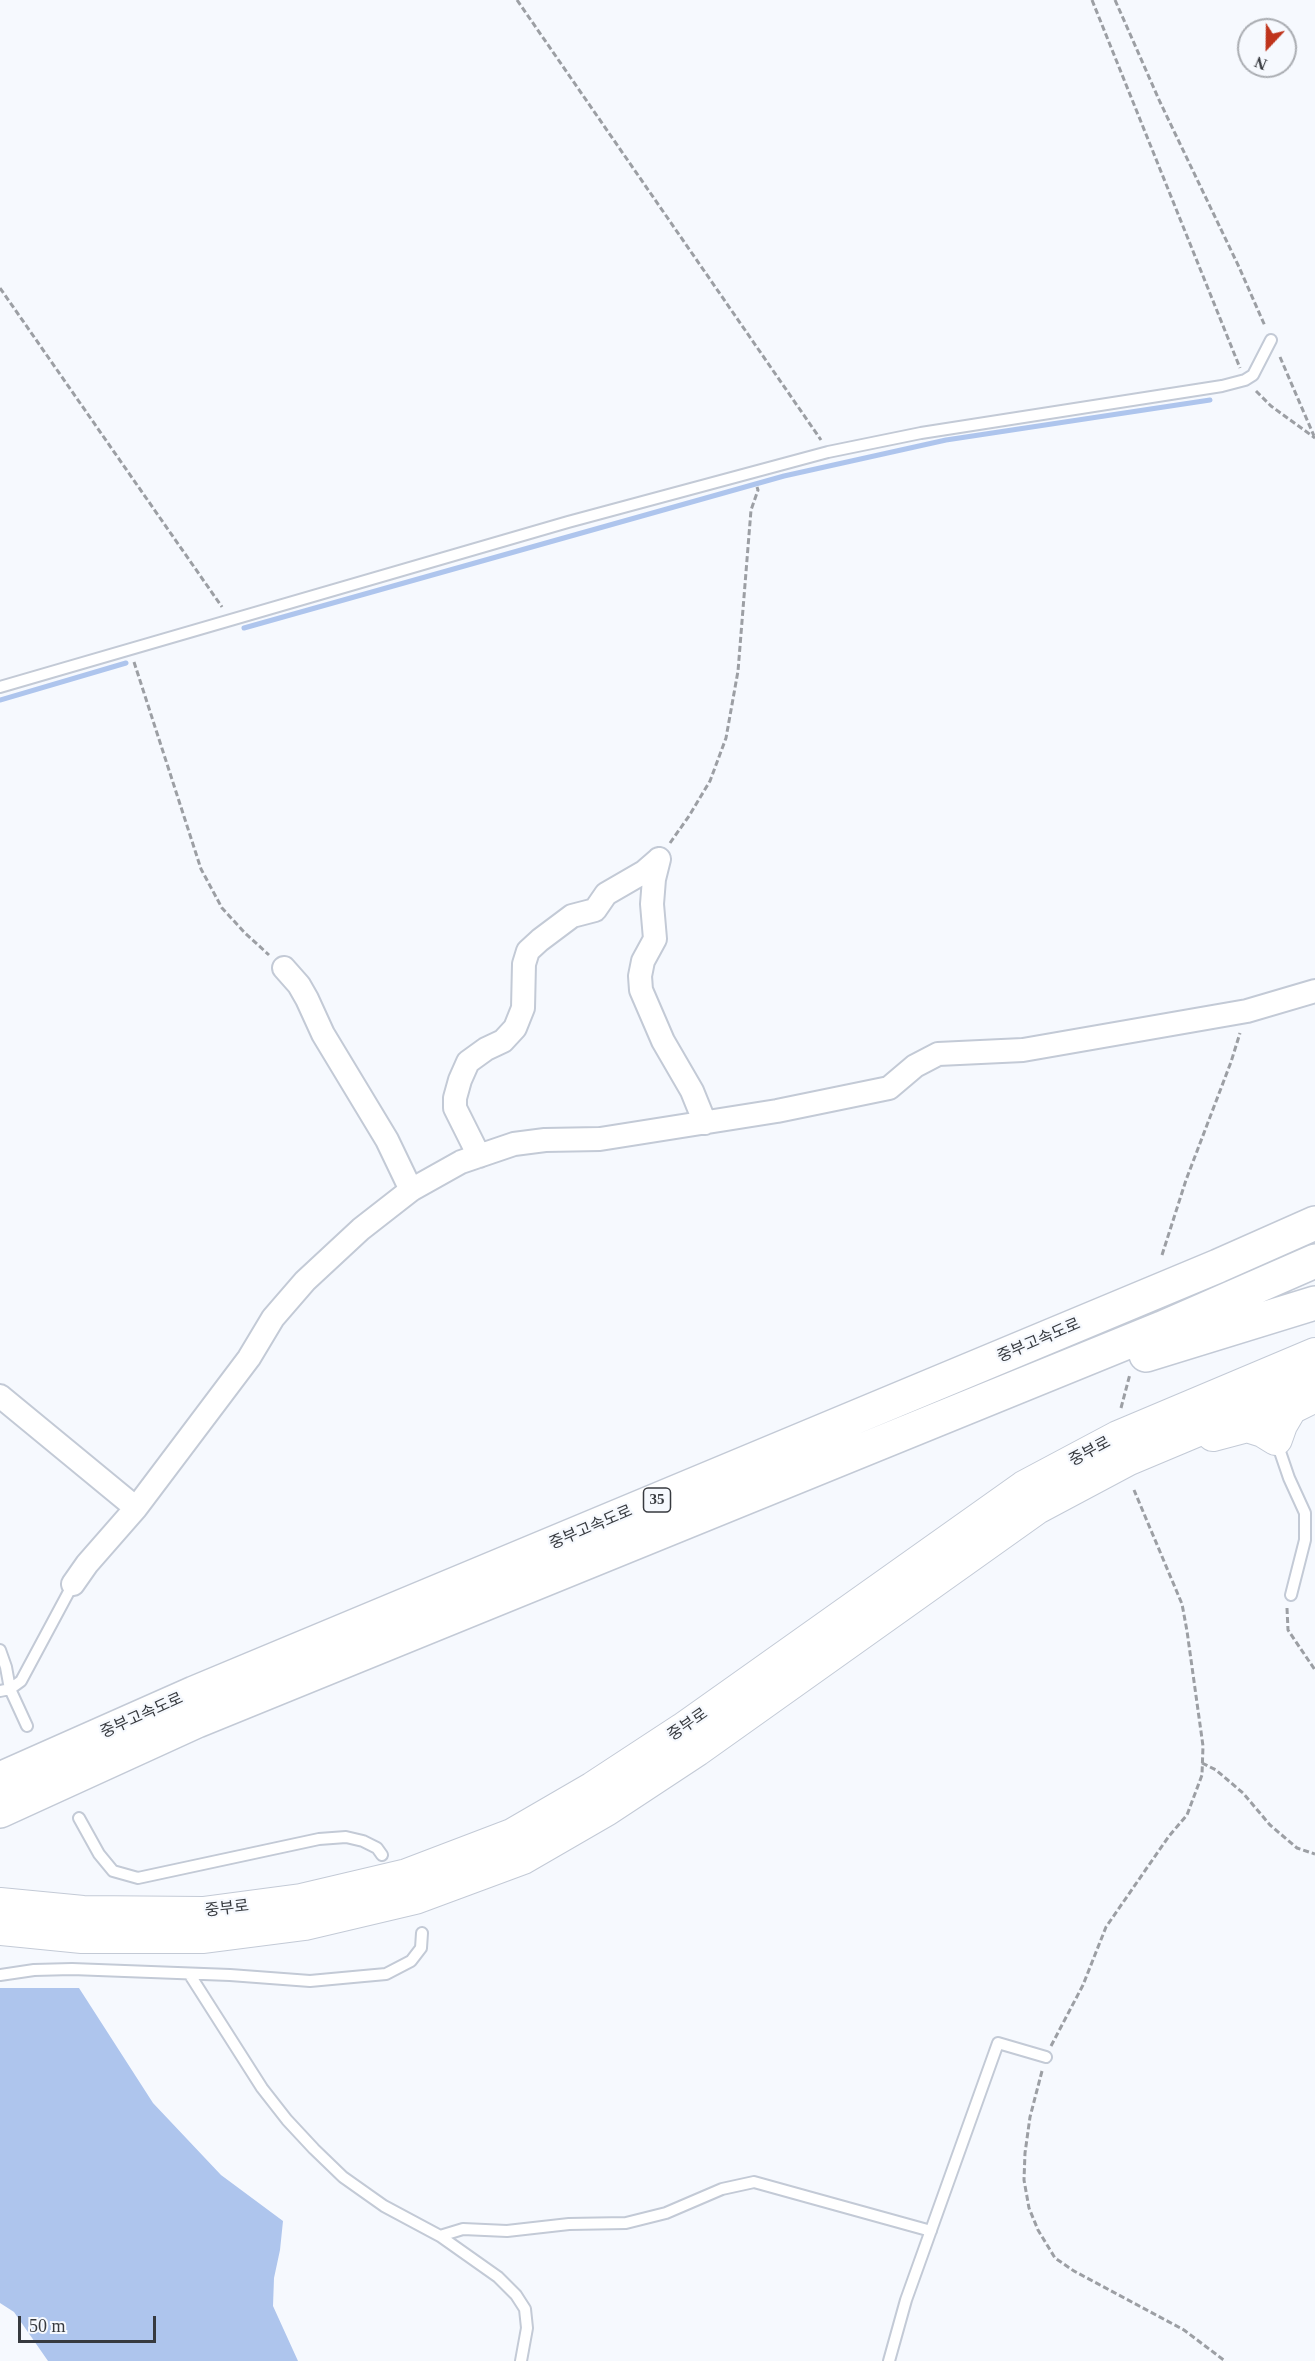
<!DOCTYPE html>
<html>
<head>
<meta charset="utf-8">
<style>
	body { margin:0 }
	#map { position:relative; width:1315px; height:2361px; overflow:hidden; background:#f6f9fe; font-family:"Times New Roman",serif }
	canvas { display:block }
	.north { position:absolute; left:1237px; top:18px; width:60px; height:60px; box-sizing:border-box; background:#f6f9fe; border:2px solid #aaadb2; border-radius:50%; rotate:202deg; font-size:16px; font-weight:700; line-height:24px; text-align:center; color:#373a3f }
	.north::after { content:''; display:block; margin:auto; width:21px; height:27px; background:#bf341c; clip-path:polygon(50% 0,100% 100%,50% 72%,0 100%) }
	.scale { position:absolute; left:18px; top:2316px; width:138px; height:27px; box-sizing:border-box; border:3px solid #373a3f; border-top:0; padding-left:8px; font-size:18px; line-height:21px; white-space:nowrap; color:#373a3f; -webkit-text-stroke:4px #f6f9fe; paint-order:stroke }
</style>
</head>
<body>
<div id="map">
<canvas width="1315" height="2361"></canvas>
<div class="north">N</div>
<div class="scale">50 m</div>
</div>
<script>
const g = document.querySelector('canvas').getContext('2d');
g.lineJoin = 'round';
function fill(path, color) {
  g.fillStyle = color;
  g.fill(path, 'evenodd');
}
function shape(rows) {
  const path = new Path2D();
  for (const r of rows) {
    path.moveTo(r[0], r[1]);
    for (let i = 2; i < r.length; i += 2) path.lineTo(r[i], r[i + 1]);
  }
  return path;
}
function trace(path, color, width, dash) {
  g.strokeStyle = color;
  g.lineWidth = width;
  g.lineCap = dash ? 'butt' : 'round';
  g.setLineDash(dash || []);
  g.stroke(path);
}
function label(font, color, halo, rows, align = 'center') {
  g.font = font + ' "Times New Roman","Noto Sans KR",serif';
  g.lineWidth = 4.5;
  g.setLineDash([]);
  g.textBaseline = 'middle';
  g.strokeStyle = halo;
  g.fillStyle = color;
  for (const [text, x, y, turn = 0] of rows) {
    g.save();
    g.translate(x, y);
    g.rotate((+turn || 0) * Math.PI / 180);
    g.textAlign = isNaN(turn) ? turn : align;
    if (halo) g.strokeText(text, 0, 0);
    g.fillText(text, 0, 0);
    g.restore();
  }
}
const water = shape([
	[0,1988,79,1988,153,2103,221,2175,283,2221,280,2250,274,2278,273,2306,298,2361,48,2361,14,2312,0,2303]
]);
const stream = shape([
	[244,628,784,476,946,440,1210,400],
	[0,700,126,663]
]);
const path = shape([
	[517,0,821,440],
	[1092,0,1240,368],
	[1115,0,1160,102,1239,267,1265,326],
	[0,288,222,607],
	[1280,357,1314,436],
	[1256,391,1271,406,1315,438],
	[134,662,201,869,222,908,245,933,269,955],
	[670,843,689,816,710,781,726,738,738,671,751,510,758,490,757,487],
	[1162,1255,1186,1180,1231,1062,1240,1033],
	[1121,1408,1130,1374],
	[1287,1608,1288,1630,1315,1670],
	[1202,1763,1216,1770,1243,1793,1270,1825,1297,1848,1315,1854],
	[1051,2046,1083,1985,1106,1927,1169,1836,1187,1815,1202,1775,1203,1746,1187,1631,1182,1604,1134,1490],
	[1042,2071,1030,2117,1025,2153,1024,2180,1029,2208,1038,2230,1055,2258,1074,2271,1184,2330,1225,2361]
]);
const service = shape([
	[0,687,568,522,828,452,921,433,1222,386,1245,380,1253,375,1271,340],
	[1276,1440,1289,1478,1305,1513,1305,1540,1291,1595],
	[0,1650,6,1667,10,1689,27,1726],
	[0,1691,10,1689,21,1681,73,1584],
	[79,1818,99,1854,113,1871,138,1878,319,1839,346,1837,363,1841,377,1848,382,1855],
	[0,1975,34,1970,72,1969,230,1975,310,1981,364,1976,386,1974,411,1961,421,1948,422,1933],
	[190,1975,262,2088,287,2120,314,2149,343,2177,367,2194,384,2206,440,2236,498,2277,516,2295,525,2309,527,2328,521,2361],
	[440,2236,463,2229,507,2231,569,2224,626,2223,666,2213,722,2189,754,2182,931,2231],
	[889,2361,906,2300,998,2043,1046,2057]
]);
const minor = shape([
	[659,859,654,879,652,904,655,939,643,961,640,976,641,990,663,1041,692,1091,705,1123],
	[284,968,299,985,307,999,323,1034,387,1140,411,1190],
	[479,1156,455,1108,455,1098,460,1080,468,1062,486,1049,503,1041,515,1028,523,1008,524,964,528,951,540,940,572,916,595,910,606,894,644,872,659,859],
	[0,1396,136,1508],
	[73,1584,87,1564,136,1508,249,1358,273,1318,305,1281,361,1229,411,1190,461,1162,514,1144,545,1140,600,1139,777,1111,889,1088,915,1066,938,1054,1023,1050,1247,1011,1315,991]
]);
const secondary = shape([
	[1213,1435,1247,1426,1263,1431,1276,1439,1281,1425,1291,1408,1315,1396],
	[0,1904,83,1912,203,1913,301,1900,407,1875,512,1835,593,1788,683,1729,1024,1487,1118,1437,1315,1354],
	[0,1929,82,1937,204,1937,305,1924,415,1898,523,1858,606,1810,697,1750,1037,1508,1129,1459,1315,1381]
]);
const motorway = shape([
	[1146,1355,1315,1303],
	[0,1779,194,1693,1218,1266,1315,1223],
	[0,1811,197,1721,1162,1328,1315,1261]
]);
const shields = [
	[657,1500,27]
];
const shieldNames = [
	["35",657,1500]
];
const streetNames = [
	["중부고속도로",1039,1341,-23],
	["중부로",1090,1452,-28],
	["중부고속도로",591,1528,-23],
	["중부고속도로",142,1716,-24],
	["중부로",688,1725,-35],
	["중부로",227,1909,-7]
];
fill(water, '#aec5ed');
trace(stream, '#aec5ed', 5);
trace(service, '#c3cad6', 14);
trace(minor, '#c3cad6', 26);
trace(secondary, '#c3cad6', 34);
trace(motorway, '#c3cad6', 36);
trace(path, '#9c9fa4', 3, [6, 3]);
trace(service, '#fff', 10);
trace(minor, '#fff', 22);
trace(secondary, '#fff', 32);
trace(motorway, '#fff', 33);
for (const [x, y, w] of shields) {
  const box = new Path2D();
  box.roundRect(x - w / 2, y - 12, w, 24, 4.5);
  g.fillStyle = '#f6f9fe';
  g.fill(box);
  trace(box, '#373a3f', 1.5);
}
label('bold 15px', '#373a3f', null, shieldNames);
label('16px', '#373a3f', '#f6f9fe', streetNames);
</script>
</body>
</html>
